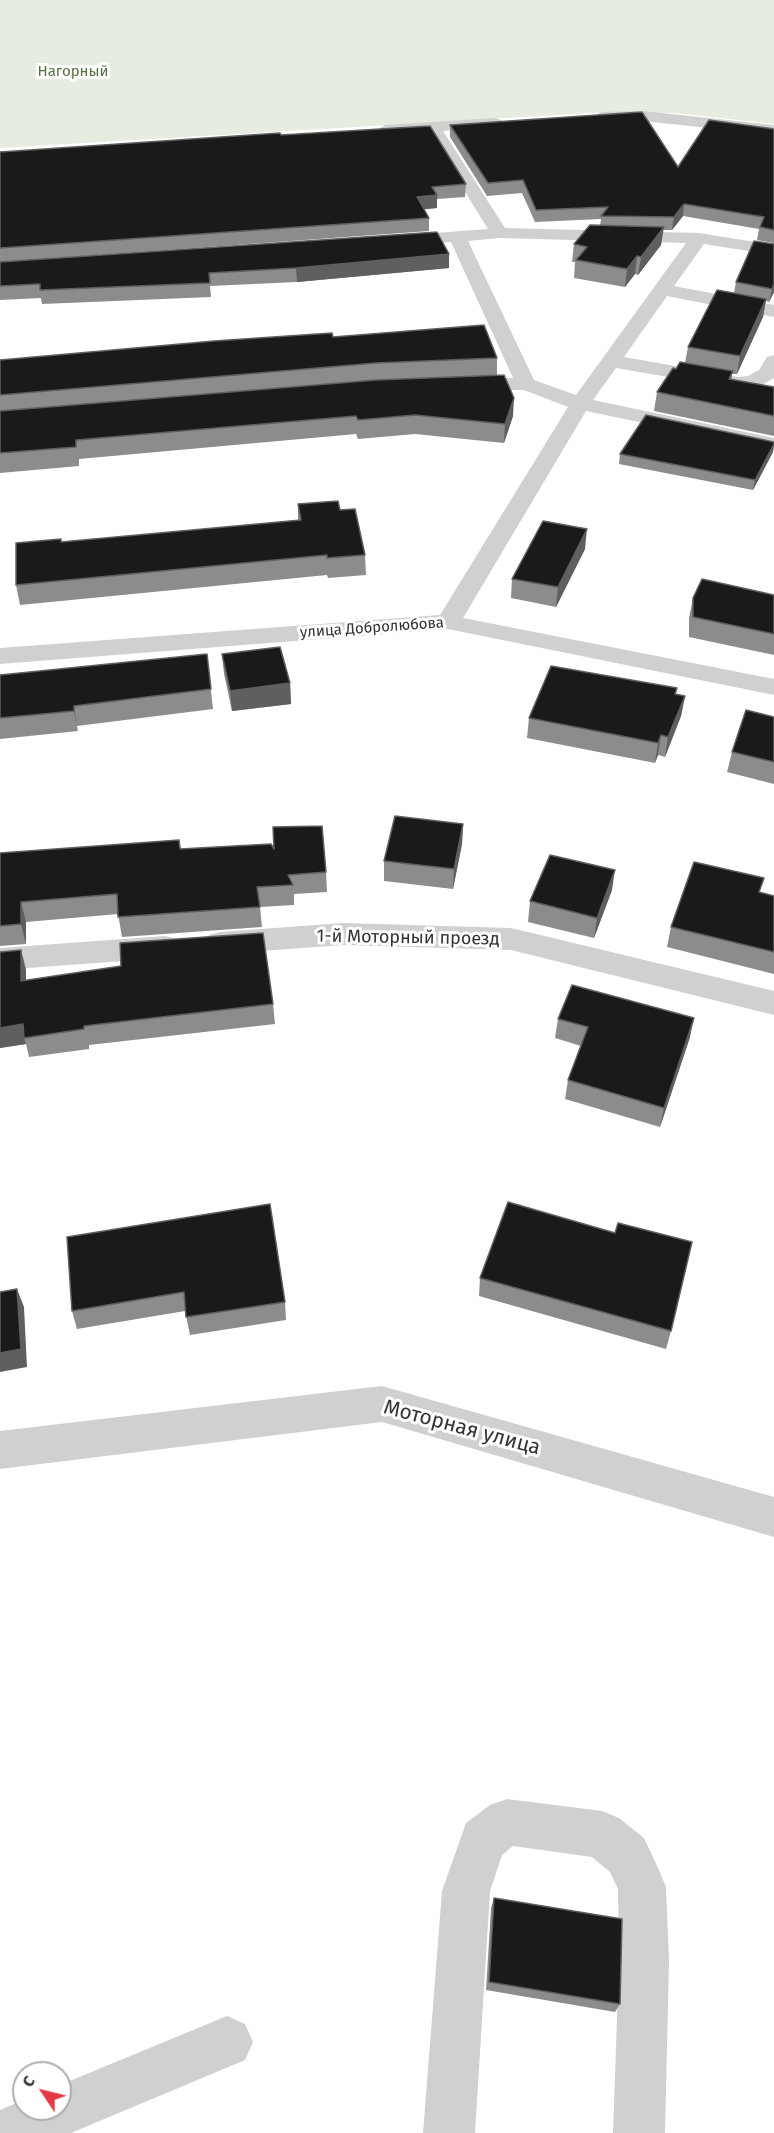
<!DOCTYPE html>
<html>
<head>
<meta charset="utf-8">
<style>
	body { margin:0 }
	#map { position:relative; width:774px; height:2133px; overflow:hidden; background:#fff; font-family:"Fira Sans",sans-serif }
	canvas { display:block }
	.north { position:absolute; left:12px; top:2061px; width:60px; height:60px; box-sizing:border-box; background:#fff; border:2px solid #adadad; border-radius:50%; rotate:305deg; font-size:16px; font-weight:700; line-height:24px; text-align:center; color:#333 }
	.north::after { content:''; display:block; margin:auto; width:21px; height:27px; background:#e63946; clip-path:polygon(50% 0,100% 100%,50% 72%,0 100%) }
</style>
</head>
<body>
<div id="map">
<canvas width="774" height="2133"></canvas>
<div class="north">С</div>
</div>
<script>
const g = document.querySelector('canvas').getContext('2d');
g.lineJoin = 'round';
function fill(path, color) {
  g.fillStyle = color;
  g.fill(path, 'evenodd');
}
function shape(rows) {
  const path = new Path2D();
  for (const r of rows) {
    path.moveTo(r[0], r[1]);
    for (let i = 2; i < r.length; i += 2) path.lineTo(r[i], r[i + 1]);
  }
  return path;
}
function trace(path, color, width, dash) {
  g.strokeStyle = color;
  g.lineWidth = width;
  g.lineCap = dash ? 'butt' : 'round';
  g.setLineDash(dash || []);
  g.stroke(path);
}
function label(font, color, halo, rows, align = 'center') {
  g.font = font + ' "Fira Sans",sans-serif';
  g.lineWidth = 6;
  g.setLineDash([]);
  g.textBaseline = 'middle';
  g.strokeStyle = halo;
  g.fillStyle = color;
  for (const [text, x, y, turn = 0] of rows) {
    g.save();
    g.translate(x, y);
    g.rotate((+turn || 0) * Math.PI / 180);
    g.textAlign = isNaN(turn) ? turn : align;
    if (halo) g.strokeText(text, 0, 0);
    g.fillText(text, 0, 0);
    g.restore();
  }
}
const green = shape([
	[0,0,774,0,774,124,675,113,609,112,0,148]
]);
const minor = shape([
	[643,111,774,125,774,135,643,121,601,122,593,117,601,112,643,111],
	[495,118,501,120,503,123,501,126,443,131,505,228,699,233,774,245,774,255,704,244,674,286,774,305,774,317,667,296,624,357,738,377,748,376,759,370,767,357,774,355,774,378,760,386,738,389,616,368,593,400,774,438,774,450,586,411,463,618,774,679,774,695,448,629,0,664,0,648,440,615,568,407,524,390,463,391,456,389,453,385,456,381,463,379,513,378,451,242,394,246,388,245,385,241,388,237,394,236,488,229,428,132,385,135,377,130,385,125,495,118],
	[499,238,686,243,576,395,534,380,468,241,499,238],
	[343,923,511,928,774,991,774,1015,511,950,343,945,220,954,209,951,205,943,209,935,220,932,343,923],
	[165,936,176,939,180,947,176,955,165,958,0,970,0,948,165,936],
	[382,1386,774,1497,774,1537,382,1422,0,1469,0,1431,382,1386],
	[507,1799,602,1811,619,1818,644,1838,659,1870,666,1887,669,1961,665,2133,613,2133,619,1961,618,1889,610,1872,592,1857,513,1846,502,1855,490,1891,475,2133,423,2133,442,1891,466,1823,490,1805,507,1799],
	[227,2016,245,2024,253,2042,245,2060,71,2133,0,2133,0,2110,24,2100,24,2109,60,2109,60,2085,227,2016]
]);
const wall = shape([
	[450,125,678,167,774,129,774,243,757,240,759,229,683,216,672,230,663,230,661,245,638,275,635,274,625,287,574,278,575,262,572,262,574,244,600,226,601,219,535,222,522,193,487,196,450,137],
	[281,135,466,184,465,197,437,199,437,208,424,209,429,218,429,231,0,262,0,152],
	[774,244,774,292,769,302,766,301,763,317,737,374,732,374,732,379,774,387,774,436,654,411,657,392,676,369,685,363,688,347,734,293,736,282],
	[0,262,449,268,297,282,210,286,211,297,42,304,41,298,0,300],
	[333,337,497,358,497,375,513,416,504,443,415,434,358,439,356,434,79,459,79,466,0,473,0,360],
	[774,442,773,452,753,490,619,464,620,454],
	[298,504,340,510,365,555,366,575,328,578,327,575,20,605,16,585,62,542,298,520],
	[585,549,556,607,511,598,512,579],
	[774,595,774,655,689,637,689,618,693,598],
	[207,654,213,709,77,726,78,731,0,739,0,675],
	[222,654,290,683,291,704,232,711,224,674],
	[676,694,685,696,681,716,665,757,658,755,655,763,527,738,529,718],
	[774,717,774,784,727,772,732,752],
	[463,824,462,844,453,889,384,881,384,861],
	[179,840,181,849,274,849,326,872,327,892,294,894,294,905,260,907,262,927,122,937,118,914,26,922,26,944,0,946,0,853],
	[612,890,594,938,528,922,530,901],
	[760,893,774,896,774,974,667,947,671,927],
	[21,950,26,970,26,980,273,1004,275,1024,89,1045,89,1049,29,1057,26,1044,0,1048,0,952],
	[558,1019,690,1037,660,1127,565,1099,568,1080,581,1046,555,1038],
	[270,1204,285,1302,286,1320,190,1335,185,1311,77,1329,72,1311],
	[480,1278,671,1331,666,1349,479,1296],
	[494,1898,620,2004,615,2012,486,1990,491,1908]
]);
const shadedWall = shape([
	[437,195,437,208,417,210,417,197],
	[684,204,683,216,672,230,674,217],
	[664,227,661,245,638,275,641,257],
	[449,254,449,268,297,282,296,268],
	[637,256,635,274,625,287,627,269],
	[774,284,774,292,769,302,772,289],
	[766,299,763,317,737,374,740,356],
	[514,398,513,416,504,443,505,424],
	[774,444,773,452,753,490,755,480],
	[587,529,585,549,556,607,558,587],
	[290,683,291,704,232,711,230,691],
	[685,696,681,716,665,757,668,737],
	[74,706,77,726,78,731,74,711],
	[661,735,658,755,655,763,658,743],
	[463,824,462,844,453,889,454,869],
	[615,870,612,890,594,938,597,918],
	[21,902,26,922,26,944,21,924],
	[21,950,26,970,26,1001,21,981],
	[694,1018,690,1037,660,1127,664,1108],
	[23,1024,24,1038,26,1044,0,1048,0,1028],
	[17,1289,24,1307,27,1367,0,1372,0,1353]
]);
const building = shape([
	[642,112,678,167,709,120,774,129,774,230,760,227,764,217,684,204,674,217,601,216,608,207,536,210,523,180,488,183,450,125,642,112],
	[430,126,466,184,432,187,437,195,417,197,429,218,0,248,0,152,280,133,281,135,430,126],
	[590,225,664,227,641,257,637,256,627,269,576,260,587,247,574,244,590,225],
	[437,232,449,254,296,268,209,273,210,283,40,290,40,284,0,286,0,262,437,232],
	[754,241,774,244,774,284,772,289,736,282,754,241],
	[717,290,766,299,740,356,688,347,717,290],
	[484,325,497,358,376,363,0,395,0,360,214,341,332,333,333,337,484,325],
	[680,362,733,371,729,379,774,387,774,416,657,392,673,368,676,369,680,362],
	[504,375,514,398,505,424,415,415,358,420,356,416,76,440,76,447,0,453,0,411,376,380,504,375],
	[646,415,774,442,774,444,755,480,620,454,646,415],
	[338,501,340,510,355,509,365,555,327,558,327,555,16,585,16,543,61,539,61,542,301,520,298,504,338,501],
	[543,521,587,529,558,587,512,579,543,521],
	[702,579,774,595,774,634,693,617,693,598,702,579],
	[280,647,290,683,230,691,222,654,280,647],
	[207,654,211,689,74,706,74,711,0,718,0,675,207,654],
	[551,666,677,688,675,694,685,696,668,737,661,735,658,743,529,718,551,666],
	[746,710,774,717,774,762,732,752,746,710],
	[395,816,463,824,454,869,384,861,395,816],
	[322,826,326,872,288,875,293,885,257,887,260,907,118,917,117,894,21,902,21,924,0,926,0,853,179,840,180,849,271,844,274,849,273,827,322,826],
	[550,855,615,870,597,918,530,901,550,855],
	[694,862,764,878,759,892,774,896,774,952,671,927,694,862],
	[263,933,273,1004,84,1026,84,1029,24,1038,23,1024,0,1028,0,952,21,950,21,981,121,966,120,943,263,933],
	[572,985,694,1018,664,1108,568,1080,588,1027,558,1019,572,985],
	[508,1202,615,1233,618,1223,692,1242,671,1331,480,1278,508,1202],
	[270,1204,285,1302,186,1317,184,1292,72,1311,67,1237,270,1204],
	[17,1289,21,1349,0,1353,0,1292,17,1289],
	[494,1898,622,1919,620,2004,489,1982,494,1898]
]);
const farParknames = [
	["Нагорный",73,72]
];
const farStreetnames = [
	["улица Добролюбова",372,628,-4]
];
const streetNames = [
	["1-й Моторный проезд",408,938,1]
];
const nearStreetnames = [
	["Моторная улица",462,1428,15]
];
fill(green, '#e6ecdf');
fill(minor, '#d0d0d0');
fill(wall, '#8c8c8c');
fill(shadedWall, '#5f5f5f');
fill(building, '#1a1a1a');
trace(building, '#5f5f5f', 1.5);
label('15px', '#56703f', '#fff', farParknames);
label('15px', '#333', '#fff', farStreetnames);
label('18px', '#333', '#fff', streetNames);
label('21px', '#333', '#fff', nearStreetnames);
</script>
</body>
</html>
